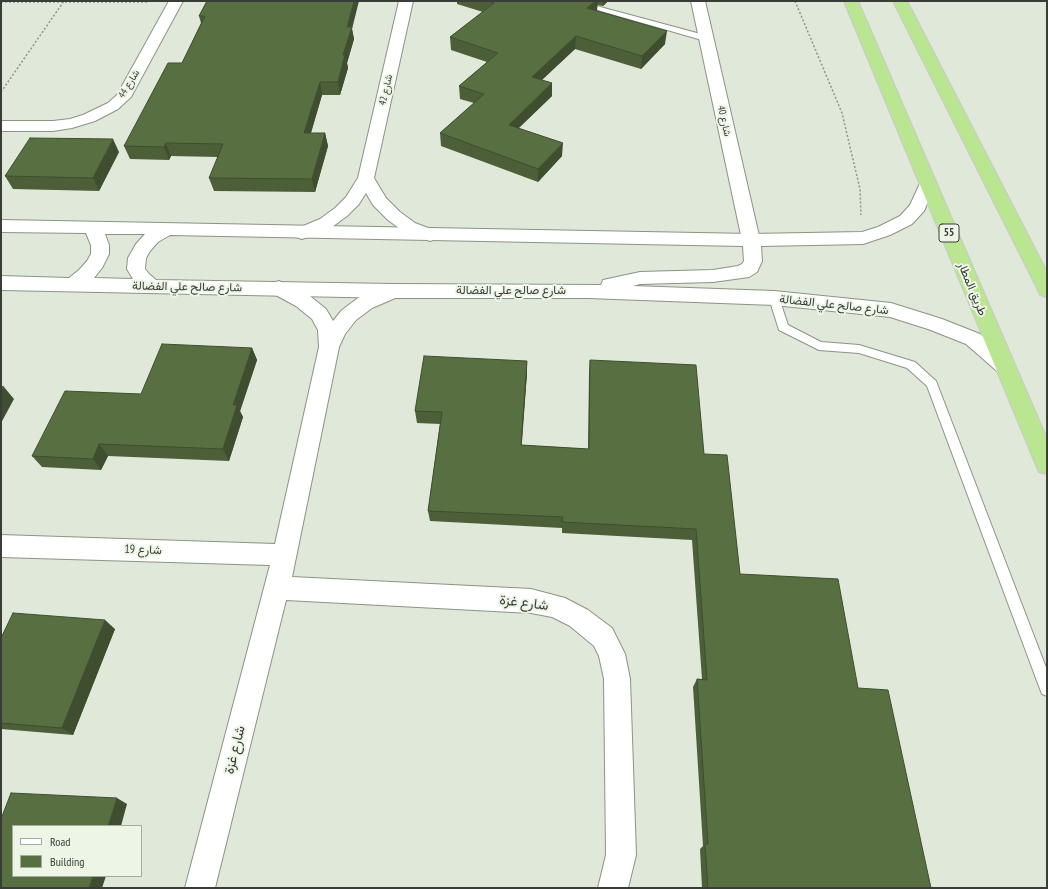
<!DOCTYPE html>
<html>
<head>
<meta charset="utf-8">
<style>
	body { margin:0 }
	#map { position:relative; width:1048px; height:889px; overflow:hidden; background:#e0e8da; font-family:"PT Sans Narrow",sans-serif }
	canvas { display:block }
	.frame { position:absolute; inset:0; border:2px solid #3a3d37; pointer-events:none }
	.legend { position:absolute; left:12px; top:825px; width:130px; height:52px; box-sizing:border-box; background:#edf5e7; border:1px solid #a5aba1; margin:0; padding:5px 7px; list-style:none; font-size:12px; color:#3a3d37 }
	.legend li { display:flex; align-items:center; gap:8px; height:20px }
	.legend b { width:20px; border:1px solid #a5aba1 }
</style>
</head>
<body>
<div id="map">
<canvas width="1048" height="889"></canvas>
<div class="frame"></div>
<ul class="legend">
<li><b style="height:5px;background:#fff"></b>Road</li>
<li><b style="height:11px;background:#586f42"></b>Building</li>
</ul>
</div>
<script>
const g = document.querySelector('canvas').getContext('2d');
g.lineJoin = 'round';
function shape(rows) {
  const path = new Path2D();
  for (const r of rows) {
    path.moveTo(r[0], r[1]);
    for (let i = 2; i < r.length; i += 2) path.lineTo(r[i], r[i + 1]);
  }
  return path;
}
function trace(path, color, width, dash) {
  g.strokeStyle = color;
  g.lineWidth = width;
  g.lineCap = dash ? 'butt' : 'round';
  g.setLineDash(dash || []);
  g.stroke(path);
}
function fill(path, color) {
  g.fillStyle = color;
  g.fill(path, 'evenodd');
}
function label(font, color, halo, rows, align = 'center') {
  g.font = font + ' "PT Sans Narrow",Vazirmatn,sans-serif';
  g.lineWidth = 4;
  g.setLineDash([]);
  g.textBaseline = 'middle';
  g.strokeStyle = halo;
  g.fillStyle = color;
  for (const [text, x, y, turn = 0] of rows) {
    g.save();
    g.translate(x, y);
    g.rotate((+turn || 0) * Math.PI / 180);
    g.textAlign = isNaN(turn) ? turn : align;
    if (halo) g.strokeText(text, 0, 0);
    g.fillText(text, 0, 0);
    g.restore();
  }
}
const path = shape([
	[795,1,842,113,860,189,861,215],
	[1,2,149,2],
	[1,92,64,1]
]);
const lane = shape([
	[566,1,578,1,708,36,709,38,708,40,702,40,566,1],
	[774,294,778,295,788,325,821,342,859,345,915,362,936,381,1047,670,1047,696,1042,694,1040,689,927,386,907,368,859,353,819,350,779,330,769,298,770,295,774,294]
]);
const street = shape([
	[169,1,183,1,131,97,118,109,95,121,72,128,53,131,1,131,1,121,53,121,70,119,83,115,108,103,117,95,169,1],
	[399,1,413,1,374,178,386,198,400,212,415,223,436,231,439,235,436,239,430,241,403,231,388,220,373,205,366,193,359,204,347,216,332,227,308,237,302,239,296,237,293,233,296,229,320,219,335,208,346,197,358,178,399,1],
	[691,1,705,1,760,240,757,244,751,246,745,244,742,240,691,1],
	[279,281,310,296,326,309,333,321,342,310,358,298,393,284,400,286,402,291,400,296,372,308,356,320,345,334,339,347,292,577,531,589,565,598,588,610,612,628,625,654,630,679,636,855,628,888,598,888,606,855,604,679,599,656,594,646,570,626,552,617,531,613,286,600,215,888,185,888,270,565,1,557,1,535,275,544,319,347,318,330,312,319,296,306,272,293,270,288,272,283,279,281]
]);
const secondary = shape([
	[928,178,934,179,936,183,924,211,912,224,890,235,863,244,761,246,762,261,757,272,749,277,713,282,640,284,633,286,774,291,891,303,942,319,980,334,1012,362,1015,367,1012,372,1005,375,998,372,966,344,928,329,890,317,774,305,588,298,393,298,1,290,1,276,69,278,79,270,87,261,91,254,91,245,86,233,1,232,1,220,751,234,862,232,878,227,900,216,910,205,922,179,928,178],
	[105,234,145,234,136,244,128,258,127,269,133,279,94,278,102,268,109,254,109,245,105,234],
	[170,235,743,246,744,261,742,264,738,266,713,270,640,272,603,280,601,285,393,284,156,280,149,274,145,269,146,258,150,251,158,242,170,235]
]);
const highway = shape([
	[844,1,858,1,1047,439,1047,474,1039,472,1036,465,844,1],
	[893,1,907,1,1047,272,1047,297,1040,295,1038,290,893,1]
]);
const wall = shape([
	[207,1,352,29,354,39,347,63,348,68,340,95,322,95,311,133,325,133,328,146,315,192,214,191,209,178,218,157,171,156,169,160,130,159,124,146,182,63,201,23,199,16],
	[457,1,608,1,603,6,597,5,597,11,665,44,641,69,575,49,542,80,552,96,519,128,562,156,538,182,441,146,440,133,474,103,460,99,459,86,487,62,451,50,450,37,483,12,457,4],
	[119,152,99,191,13,189,5,176],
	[252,348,257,360,240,411,243,417,229,461,108,456,101,470,42,467,32,456,141,394],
	[590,360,704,454,740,574,858,688,931,888,702,888,700,849,703,846,693,687,697,679,702,679,692,540,562,533,562,528,430,521,428,511,440,424,417,423,415,411,527,361,527,373,521,445,588,449,589,372],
	[115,629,73,735,1,729,1,638]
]);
const shadedWall = shape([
	[354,1,359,1,352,29,354,39,347,63,348,68,340,95,338,82,343,55,347,27],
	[596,1,598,1,597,11,587,8],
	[603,1,608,1,603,6],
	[667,31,665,44,641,69,642,56],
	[576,36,575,49,532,89,532,77],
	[320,82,322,95,307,146,304,133],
	[552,83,552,96,509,137,509,125],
	[325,133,328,146,315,192,312,179],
	[113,139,119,152,99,191,93,178],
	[166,143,171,156,169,160,164,147],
	[563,143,562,156,538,182,538,169],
	[252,348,257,360,240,411,243,417,229,461,223,449,233,405],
	[527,361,527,373,521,456,521,445],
	[4,387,14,399,1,423,1,392],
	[99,444,108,456,101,470,93,459],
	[105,620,115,629,73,735,62,728],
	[117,798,127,804,121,826,108,826],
	[93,876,106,876,102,888,89,888]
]);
const building = shape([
	[207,1,354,1,347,27,352,27,343,55,345,55,338,82,320,82,304,133,325,133,312,179,209,178,223,144,166,143,164,147,124,146,168,63,182,63,205,16,199,16,207,1],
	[488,1,596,1,587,8,667,31,642,56,576,36,532,77,552,83,509,125,563,143,538,169,440,133,484,94,459,86,498,53,450,37,494,3,488,1],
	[30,138,113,139,93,178,5,176,30,138],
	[162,344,252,348,233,405,237,405,223,449,99,444,93,459,32,456,65,391,141,394,162,344],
	[424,356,527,361,521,445,589,449,590,360,696,365,704,454,727,455,740,574,838,579,858,688,888,690,931,888,708,888,705,844,708,844,697,679,707,680,696,529,562,522,563,517,428,511,442,412,415,411,424,356],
	[1,386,4,387,1,392,1,386],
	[13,613,105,620,62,728,1,723,1,638,13,613],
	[11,793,117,798,108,826,13,826,13,876,93,876,89,888,1,888,1,819,11,793]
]);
const farStreetnames = [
	["شارع 44",129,84,-58],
	["شارع 42",386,90,-77],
	["شارع 40",724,121,77]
];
const shields = [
	[949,233,20]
];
const shieldNames = [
	["55",949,233]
];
const streetNames = [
	["شارع صالح علي الفضالة",187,287,1],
	["طريق المطار",972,289,67],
	["شارع صالح علي الفضالة",511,291],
	["شارع صالح علي الفضالة",834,305,6],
	["شارع 19",143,550,2]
];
const nearStreetnames = [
	["شارع غزة",524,603,7],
	["شارع غزة",235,750,-76]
];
trace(lane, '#8c9386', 2);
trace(street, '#8c9386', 2);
trace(secondary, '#8c9386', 2);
trace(highway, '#c8c9c7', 2);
trace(path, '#8f958b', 1.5, [2, 2]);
fill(lane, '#fff');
fill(street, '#fff');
fill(secondary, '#fff');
fill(highway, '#bbe691');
fill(wall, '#4c5f39');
fill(shadedWall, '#3e4e2e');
fill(building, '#586f42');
trace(building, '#3e4e2e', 1);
label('10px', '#3a3d37', '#edf5e7', farStreetnames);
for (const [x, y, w] of shields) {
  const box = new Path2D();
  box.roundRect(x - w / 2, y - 9, w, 18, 3);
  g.fillStyle = '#edf5e7';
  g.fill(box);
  trace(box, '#3a3d37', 1);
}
label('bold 11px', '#3a3d37', null, shieldNames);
label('12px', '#3a3d37', '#edf5e7', streetNames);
label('14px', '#3a3d37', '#edf5e7', nearStreetnames);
</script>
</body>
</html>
